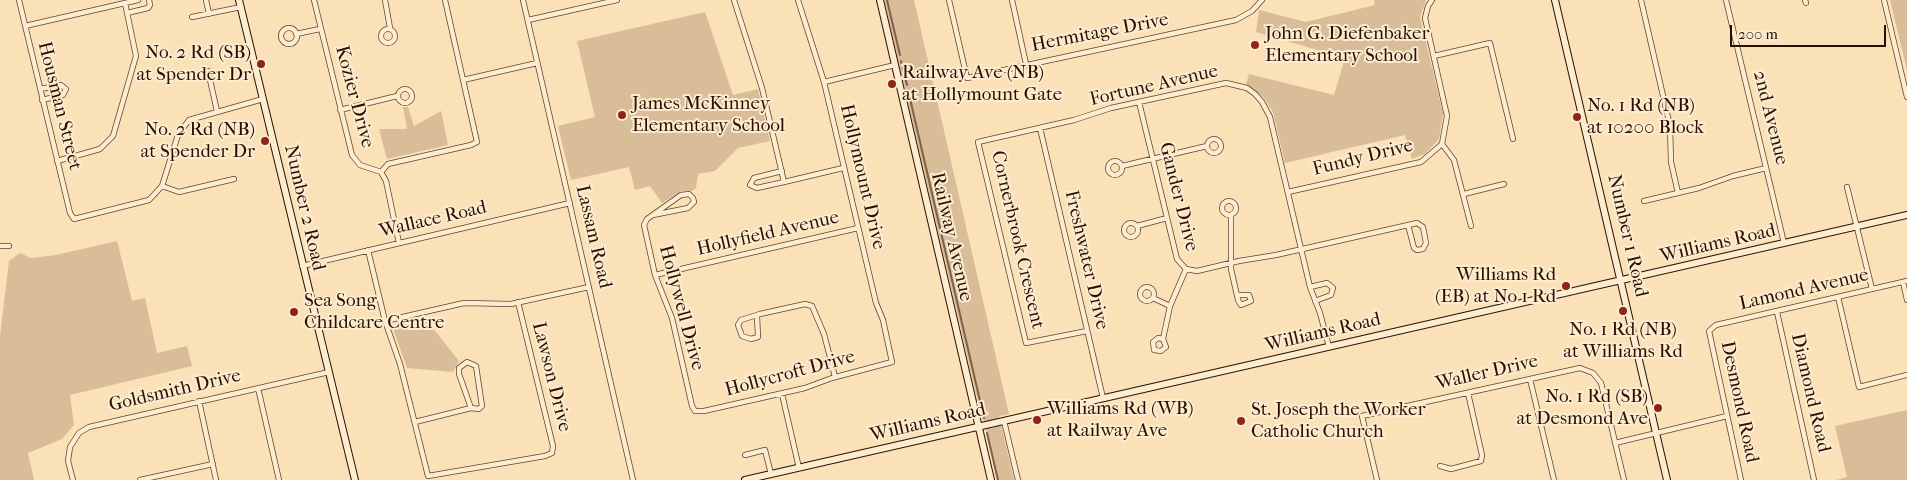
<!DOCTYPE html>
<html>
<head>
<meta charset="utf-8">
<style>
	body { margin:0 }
	#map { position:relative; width:1907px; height:480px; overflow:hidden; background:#fbe1b7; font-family:"IM FELL French Canon",serif }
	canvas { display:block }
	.scale { position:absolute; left:1730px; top:25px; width:156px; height:22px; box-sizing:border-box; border:2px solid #2c0e00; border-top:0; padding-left:6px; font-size:15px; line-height:18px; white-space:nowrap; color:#2c0e00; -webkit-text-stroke:4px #fcecd0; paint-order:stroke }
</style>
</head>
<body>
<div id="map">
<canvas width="1907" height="480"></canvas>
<div class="scale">200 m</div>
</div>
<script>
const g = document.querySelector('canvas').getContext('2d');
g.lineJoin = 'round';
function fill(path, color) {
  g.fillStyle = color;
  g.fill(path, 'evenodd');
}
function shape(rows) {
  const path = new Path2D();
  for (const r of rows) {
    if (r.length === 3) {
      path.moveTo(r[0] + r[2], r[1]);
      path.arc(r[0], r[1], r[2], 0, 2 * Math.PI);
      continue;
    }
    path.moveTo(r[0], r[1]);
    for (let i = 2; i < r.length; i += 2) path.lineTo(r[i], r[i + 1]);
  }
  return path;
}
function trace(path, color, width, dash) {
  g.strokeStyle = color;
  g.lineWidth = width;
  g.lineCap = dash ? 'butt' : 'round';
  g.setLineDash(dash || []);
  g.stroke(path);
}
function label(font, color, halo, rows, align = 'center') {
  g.font = font + ' "IM FELL French Canon",serif';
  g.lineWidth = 4;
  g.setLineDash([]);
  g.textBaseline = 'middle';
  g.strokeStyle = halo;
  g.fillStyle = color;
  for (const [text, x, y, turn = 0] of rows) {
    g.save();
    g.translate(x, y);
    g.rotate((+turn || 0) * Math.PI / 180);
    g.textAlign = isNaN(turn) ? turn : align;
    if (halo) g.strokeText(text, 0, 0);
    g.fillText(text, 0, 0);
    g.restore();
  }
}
const green = shape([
	[884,0,914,0,1009,414,999,416,1014,480,997,480,988,436,976,394],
	[1374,0,1426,0,1420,17,1443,114,1439,139,1425,154,1412,159,1405,135,1285,163,1273,112,1264,98,1246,84,1249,74,1334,95,1345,58,1256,32,1259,10,1306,22,1375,5],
	[1890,0,1907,0,1907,70],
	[705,12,733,95,758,89,770,141,738,148,715,171,698,174,696,188,692,191,682,191,662,203,650,186,635,190,629,167,571,180,558,126,595,117,577,41],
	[403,107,408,107,414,126,441,111,448,145,387,159,379,129,407,129],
	[117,241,132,301,145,298,157,353,187,346,192,366,70,395,74,425,62,439,28,453,34,480,0,480,0,336,9,261,20,253,31,258,56,255],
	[424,317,459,361,453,372,407,368,392,326],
	[1907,410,1907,480,1836,480,1847,477,1835,426]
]);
const stream = shape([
	[887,0,900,55],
	[901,61,907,85],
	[908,90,984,418],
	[987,433,998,480]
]);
const street = shape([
	[19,0,70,213,74,219,149,200,162,186,178,135,189,120,263,99],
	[206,0,209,14],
	[314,0,352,155,360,165,381,172],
	[385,0,390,28],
	[523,0,633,480],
	[734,0,762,88,784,182,843,168],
	[949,0,967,78,1236,20,1252,11,1262,0],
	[1012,0,1026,64],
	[1641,0,1670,126,1671,162,1678,193],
	[1726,0,1784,243],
	[1805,0,1806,3],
	[1884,0,1907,97],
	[125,3,138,0],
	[127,13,148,8,150,5,149,0],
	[192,17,241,7],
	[528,20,617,0],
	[25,26,125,3,136,56,113,136,100,149,57,161],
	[289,36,8],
	[388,36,7],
	[296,34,320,29],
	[1434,56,1490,43,1513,139],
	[208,71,217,111],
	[463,80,537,63],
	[824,82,895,65],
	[405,96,7],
	[40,89,61,85,66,89,63,95,42,100],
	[1139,102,1177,259,1186,269,1197,271,1239,261,1276,255,1417,223,1423,227,1426,243,1423,249,1417,250,1414,248,1408,225],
	[340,110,397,96],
	[1040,128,1103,398],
	[1214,146,7],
	[1442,144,1454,160,1471,226],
	[1115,168,7],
	[1122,166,1207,146],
	[782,171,754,178,750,185,757,188,784,182],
	[381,172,388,164,471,145,477,142,445,0],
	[381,172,386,181,399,243],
	[162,186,179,192,234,179],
	[1847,187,1872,289],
	[1288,192,1421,162,1442,144,1447,116,1425,18,1428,6,1432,0],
	[1464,194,1504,184],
	[1229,208,7],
	[1644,201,1699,188,1733,176,1766,168],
	[653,215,688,208,694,202,693,198,689,194,681,195,647,219,644,225,655,275,672,318,692,406,695,411,704,411,805,388,832,378,892,362,883,320,876,303,824,82,798,0],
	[1231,215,1231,269,1238,300,1241,305,1251,301,1249,295,1237,295],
	[1131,230,7],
	[1137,226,1167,218],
	[0,246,9,246],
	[368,250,385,321,400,364,428,476,545,456,552,453,553,446,518,302],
	[302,266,570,203],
	[655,275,858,228],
	[1903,282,1907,300],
	[1147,294,7],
	[1310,287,1327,283,1333,288,1331,295,1315,301],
	[1838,297,1859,387,1907,375],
	[1153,298,1170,306],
	[1777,312,1814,480],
	[757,316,758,337,751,339,742,336,738,325,741,320,760,314,805,304,812,306,824,334,835,377],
	[385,321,464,303,511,304,589,287],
	[1087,331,1026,343,978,142,1074,120,1111,108,1226,83,1247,88,1255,94,1262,102,1270,117,1310,287,1320,313,1329,347],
	[1163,339,1158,338,1153,342,1154,350,1161,351,1166,347,1163,339,1170,306,1186,269],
	[1530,379,1554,480],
	[258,388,279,480],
	[782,394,799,468],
	[199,401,216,480],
	[1004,421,1018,480],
	[415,422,471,408,479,409,482,406,476,366,467,362,459,368,459,374,471,408],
	[1615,443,1727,416],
	[745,455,765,450,771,474],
	[1440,466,1451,469,1481,461,1482,455,1468,393],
	[73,480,68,461,70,447,79,433,89,427,329,372],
	[140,480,213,464],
	[1377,480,1362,416,1580,368,1593,373,1601,383,1624,480],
	[1741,480,1709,331,1716,325,1907,281]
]);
const secondary = shape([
	[239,0,355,480],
	[880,0,991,480],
	[1555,0,1667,480],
	[745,480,1907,215]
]);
const markers = [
	[1255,45,5,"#8f2418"],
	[261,64,5,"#8f2418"],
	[892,84,5,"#8f2418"],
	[622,115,5,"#8f2418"],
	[1577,117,5,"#8f2418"],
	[265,141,5,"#8f2418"],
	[1566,286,5,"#8f2418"],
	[1623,311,5,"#8f2418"],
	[294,312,5,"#8f2418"],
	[1658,408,5,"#8f2418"],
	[1037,420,5,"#8f2418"],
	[1241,421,5,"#8f2418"]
];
const streetNames = [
	["Hermitage Drive",1100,33,-11],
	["Fortune Avenue",1154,86,-13],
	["Kozier Drive",354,97,75],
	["Housman Street",59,106,76],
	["2nd Avenue",1770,118,76],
	["Fundy Drive",1363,158,-14],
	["Hollymount Drive",862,177,77],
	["Gander Drive",1178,197,76],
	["Number 2 Road",304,208,77],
	["Wallace Road",433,220,-13],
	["Hollyfield Avenue",768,234,-13],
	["Number 1 Road",1627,236,77],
	["Lassam Road",593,237,77],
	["Railway Avenue",951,237,77],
	["Cornerbrook Crescent",1017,240,77],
	["Williams Road",1718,244,-13],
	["Freshwater Drive",1086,260,77],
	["Lamond Avenue",1804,290,-13],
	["Hollywell Drive",681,308,75],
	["Williams Road",1323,333,-13],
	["Waller Drive",1487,373,-13],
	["Hollycroft Drive",790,374,-15],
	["Lawson Drive",551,377,76],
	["Goldsmith Drive",175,391,-13],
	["Diamond Road",1810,393,77],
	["Desmond Road",1739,402,78],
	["Williams Road",928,423,-13]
];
const poiNames = [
	["John G. Diefenbaker",1265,34],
	["Elementary School",1265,56],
	["No. 2 Rd (SB)",251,53,"right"],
	["at Spender Dr",251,75,"right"],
	["Railway Ave (NB)",902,73],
	["at Hollymount Gate",902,95],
	["James McKinney",632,104],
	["Elementary School",632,126],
	["No. 1 Rd (NB)",1587,106],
	["at 10200 Block",1587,128],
	["No. 2 Rd (NB)",255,130,"right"],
	["at Spender Dr",255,152,"right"],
	["Williams Rd",1556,275,"right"],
	["(EB) at No 1 Rd",1556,297,"right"],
	["Sea Song",304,301],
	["Childcare Centre",304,323],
	["No. 1 Rd (NB)",1623,330,"center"],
	["at Williams Rd",1623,352,"center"],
	["No. 1 Rd (SB)",1648,397,"right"],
	["at Desmond Ave",1648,419,"right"],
	["Williams Rd (WB)",1047,409],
	["at Railway Ave",1047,431],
	["St. Joseph the Worker",1251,410],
	["Catholic Church",1251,432]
];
fill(green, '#d8bd98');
trace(stream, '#7e6149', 2);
trace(street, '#60432e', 6);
trace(secondary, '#2c0e00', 8);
trace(street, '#fcecd0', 4.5);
trace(secondary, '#fcecd0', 6);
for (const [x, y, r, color] of markers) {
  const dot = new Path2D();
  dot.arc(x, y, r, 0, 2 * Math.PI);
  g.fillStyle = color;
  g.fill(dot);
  trace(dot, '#fcecd0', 2);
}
label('19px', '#2c0e00', '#fcecd0', streetNames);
label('19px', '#2c0e00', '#fcecd0', poiNames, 'left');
</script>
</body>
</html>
